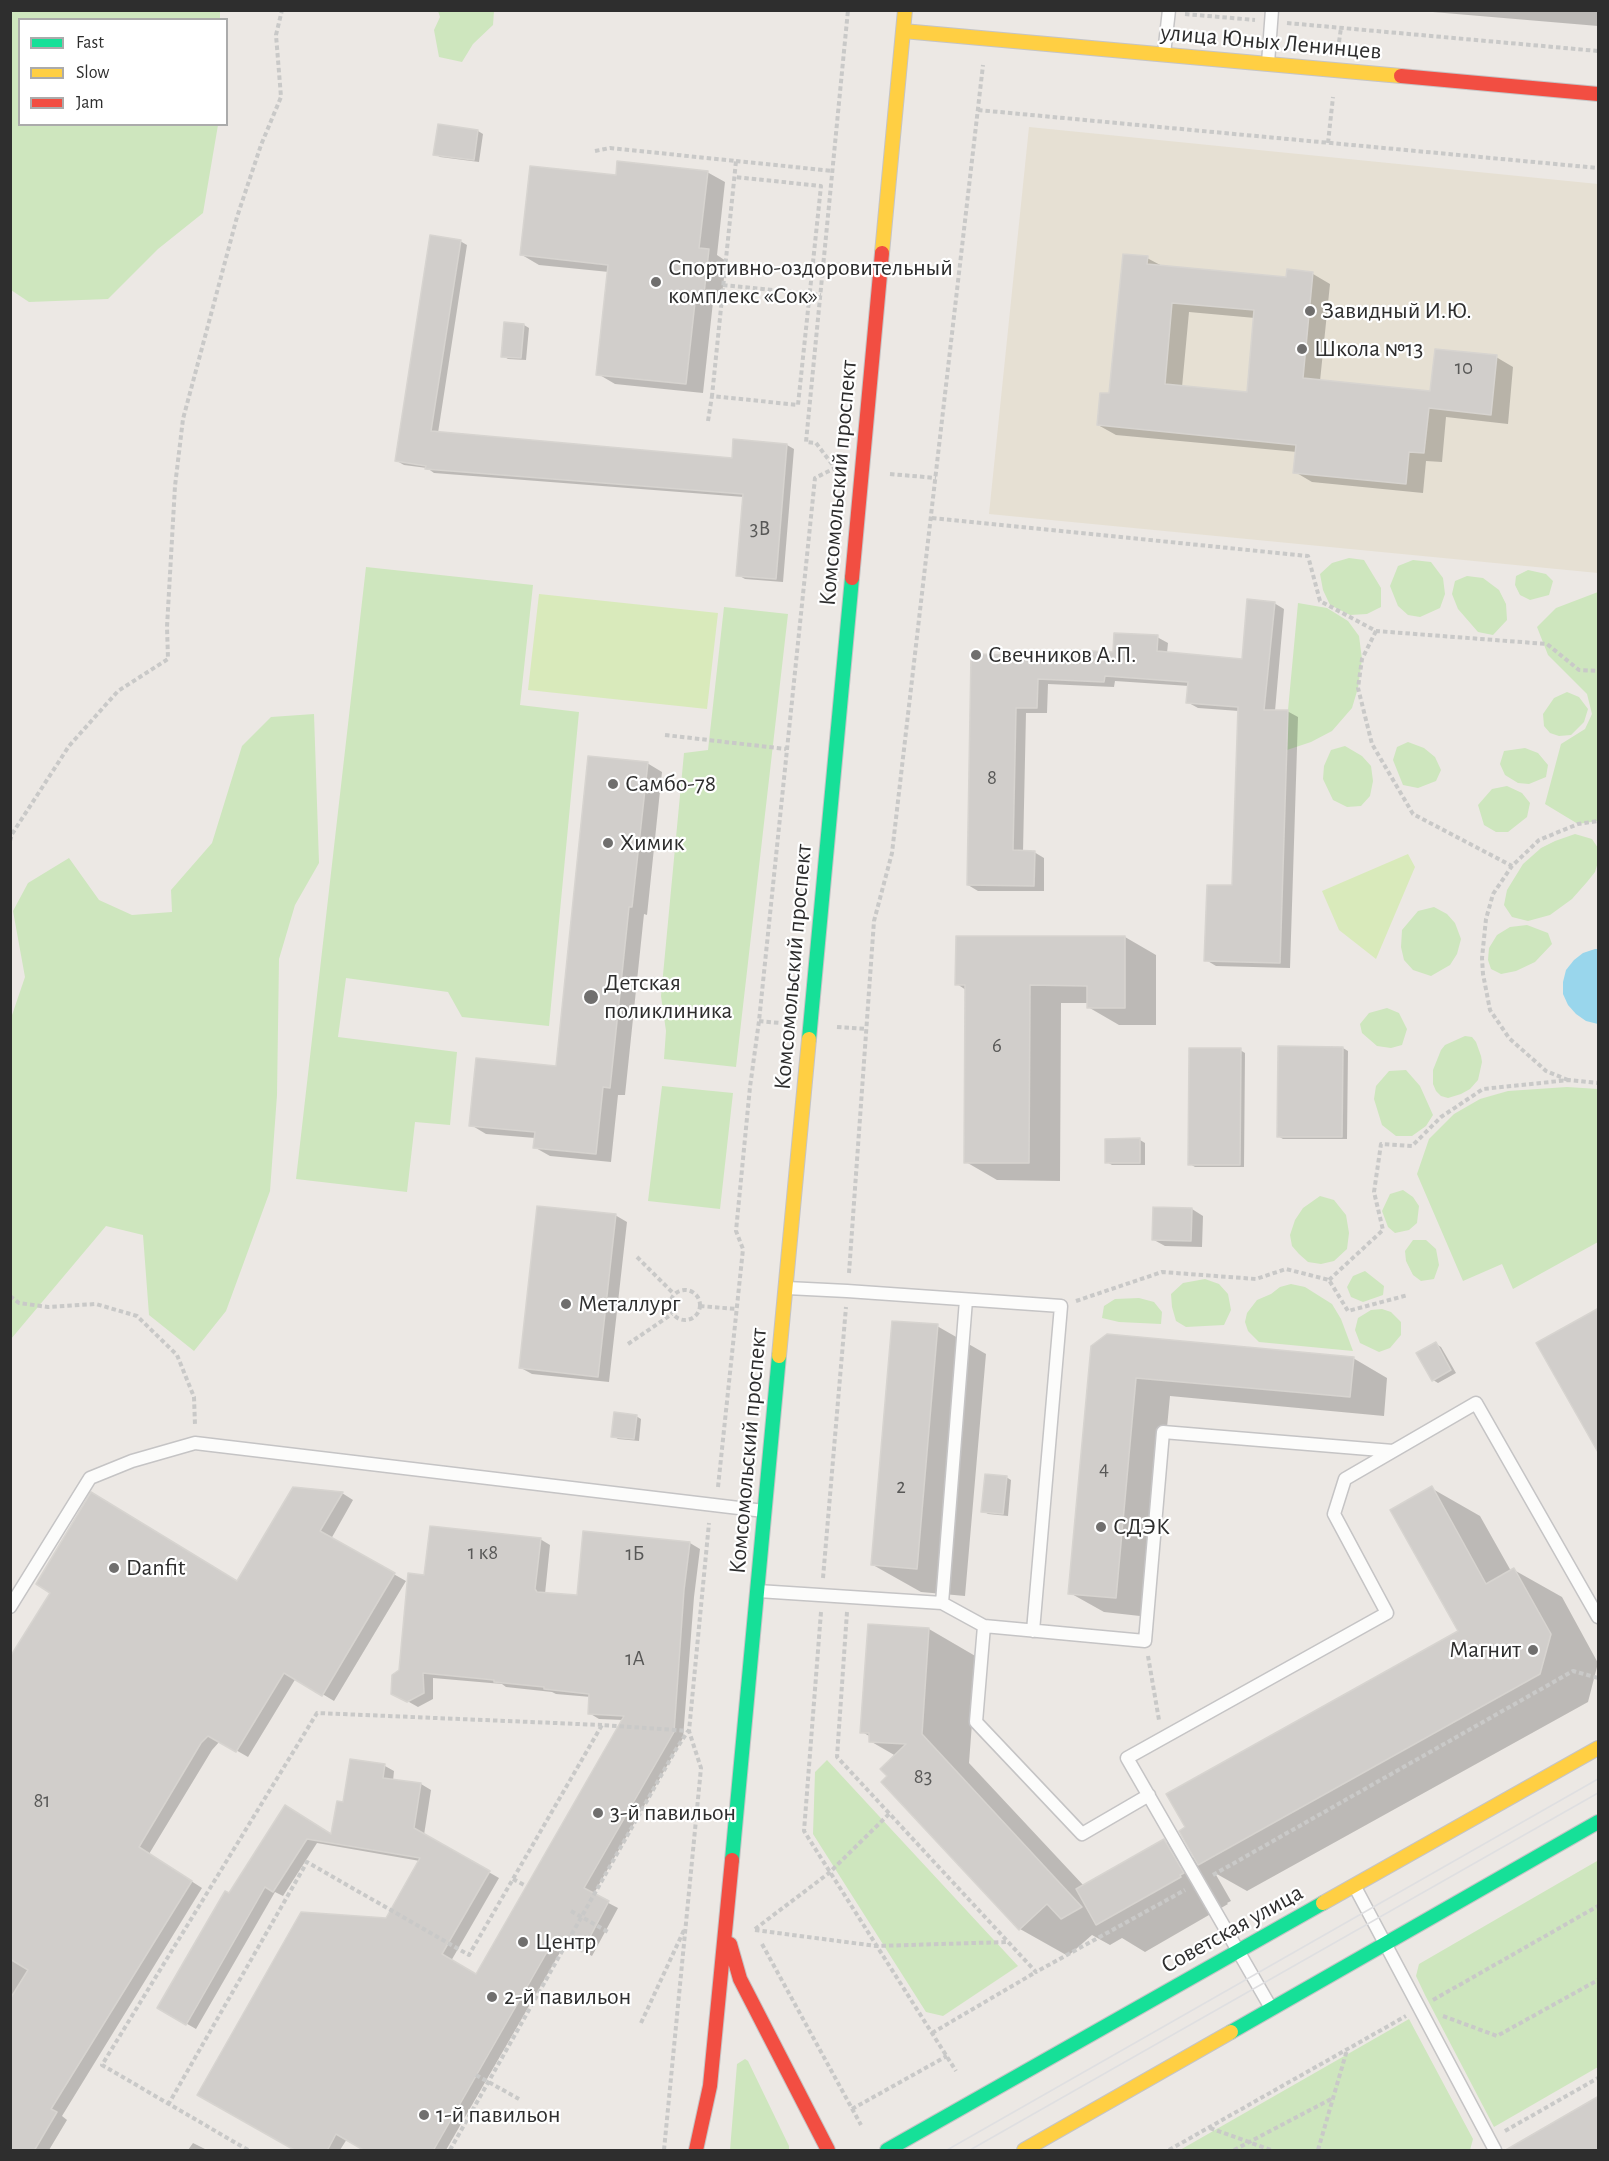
<!DOCTYPE html>
<html>
<head>
<meta charset="utf-8">
<style>
	body { margin:0 }
	#map { position:relative; width:1609px; height:2161px; overflow:hidden; background:#ece8e4; font-family:"Alegreya Sans",sans-serif }
	canvas { display:block }
	.frame { position:absolute; inset:0; border:12px solid #2e2e2e; pointer-events:none }
	.legend { position:absolute; left:18px; top:18px; width:210px; height:108px; box-sizing:border-box; background:#fff; border:2px solid #ababab; margin:0; padding:8px 10px; list-style:none; font-size:18px; color:#2e2e2e }
	.legend li { display:flex; align-items:center; gap:12px; height:30px }
	.legend b { width:30px; border:2px solid #ababab }
</style>
</head>
<body>
<div id="map">
<canvas width="1609" height="2161"></canvas>
<div class="frame"></div>
<ul class="legend">
<li><b style="height:8px;background:#16e098"></b>Fast</li>
<li><b style="height:8px;background:#ffcf43"></b>Slow</li>
<li><b style="height:8px;background:#f24e42"></b>Jam</li>
</ul>
</div>
<script>
const g = document.querySelector('canvas').getContext('2d');
g.lineJoin = 'round';
function fill(path, color) {
  g.fillStyle = color;
  g.fill(path, 'evenodd');
}
function shape(rows) {
  const path = new Path2D();
  for (const r of rows) {
    if (r.length === 3) {
      path.moveTo(r[0] + r[2], r[1]);
      path.arc(r[0], r[1], r[2], 0, 2 * Math.PI);
      continue;
    }
    path.moveTo(r[0], r[1]);
    for (let i = 2; i < r.length; i += 2) path.lineTo(r[i], r[i + 1]);
  }
  return path;
}
function trace(path, color, width, dash) {
  g.strokeStyle = color;
  g.lineWidth = width;
  g.lineCap = dash ? 'butt' : 'round';
  g.setLineDash(dash || []);
  g.stroke(path);
}
function label(font, color, halo, rows, align = 'center') {
  g.font = font + ' "Alegreya Sans",sans-serif';
  g.lineWidth = 4.5;
  g.setLineDash([]);
  g.textBaseline = 'middle';
  g.strokeStyle = halo;
  g.fillStyle = color;
  for (const [text, x, y, turn = 0] of rows) {
    g.save();
    g.translate(x, y);
    g.rotate((+turn || 0) * Math.PI / 180);
    g.textAlign = isNaN(turn) ? turn : align;
    if (halo) g.strokeText(text, 0, 0);
    g.fillText(text, 0, 0);
    g.restore();
  }
}
const education = shape([
	[1029,127,1598,184,1598,573,989,514]
]);
const green = shape([
	[13,11,220,11,220,20,20,20,20,124,218,125,203,213,158,249,108,299,29,302,11,290,10,223,12,219,10,213,10,16],
	[438,11,494,11,493,25,473,44,462,62,439,57,434,30,440,17],
	[1349,558,1364,560,1381,588,1381,607,1367,614,1350,615,1330,605,1323,590,1320,574,1332,563],
	[1413,560,1431,562,1443,578,1445,594,1440,608,1420,617,1408,615,1398,606,1390,586,1398,566],
	[366,567,533,585,520,705,579,712,549,1026,462,1017,448,992,346,978,338,1037,457,1052,450,1125,415,1122,407,1192,296,1179],
	[1528,570,1546,574,1553,581,1549,595,1530,600,1520,595,1515,585,1516,576],
	[1467,576,1483,578,1499,590,1506,604,1507,620,1493,635,1478,632,1458,609,1452,594,1455,581],
	[1598,592,1598,821,1578,824,1545,804,1561,744,1585,729,1592,714,1587,694,1548,655,1537,627,1556,608],
	[1298,603,1327,608,1348,621,1359,636,1362,659,1358,688,1352,708,1332,731,1311,742,1287,750,1288,710],
	[724,607,788,614,736,1067,664,1059,666,1031,661,996,684,753,708,750],
	[1567,692,1579,697,1588,709,1584,722,1571,735,1559,736,1550,733,1544,726,1543,714,1554,698],
	[314,714,319,863,295,905,279,959,277,1095,270,1191,226,1311,194,1351,149,1315,143,1235,106,1226,11,1339,10,1021,25,977,13,911,28,883,69,858,99,900,132,915,172,912,171,890,212,843,242,746,271,717],
	[1408,742,1424,748,1435,757,1441,770,1436,781,1418,788,1403,785,1393,760,1397,747],
	[1345,746,1362,756,1371,766,1373,781,1370,796,1361,806,1347,807,1333,800,1323,779,1324,766,1331,750],
	[1525,748,1538,753,1548,765,1546,777,1529,784,1518,783,1505,775,1500,764,1504,751],
	[1507,786,1522,793,1530,803,1527,817,1508,832,1496,832,1484,825,1478,805,1492,789],
	[1575,834,1592,839,1598,848,1598,862,1595,872,1587,882,1572,899,1550,915,1528,921,1512,917,1504,905,1507,890,1523,864,1541,848,1555,841],
	[1434,907,1447,914,1455,923,1461,939,1457,954,1450,965,1431,976,1413,970,1404,960,1401,947,1402,930,1418,911],
	[1527,925,1548,933,1552,944,1535,962,1516,971,1501,974,1491,969,1488,960,1489,948,1497,935,1510,927],
	[1387,1008,1399,1013,1407,1029,1402,1045,1391,1048,1377,1046,1362,1033,1360,1024,1369,1013],
	[1465,1036,1472,1037,1476,1042,1481,1056,1482,1062,1478,1080,1470,1089,1461,1094,1448,1098,1441,1096,1436,1091,1433,1084,1433,1070,1441,1050,1445,1045],
	[1406,1070,1420,1086,1433,1115,1426,1126,1412,1136,1396,1136,1382,1125,1374,1099,1376,1086,1389,1071],
	[662,1086,733,1093,720,1209,648,1201],
	[1567,1087,1598,1089,1598,1242,1513,1289,1502,1264,1463,1281,1417,1174,1429,1139,1454,1114,1480,1099,1508,1091],
	[1403,1190,1413,1197,1419,1206,1417,1223,1409,1230,1395,1233,1388,1227,1382,1211,1390,1194],
	[1320,1196,1334,1200,1346,1215,1349,1233,1347,1249,1334,1261,1321,1264,1308,1262,1299,1254,1292,1246,1290,1235,1295,1220,1303,1208],
	[1413,1240,1426,1240,1436,1249,1439,1265,1434,1279,1421,1281,1413,1275,1406,1261,1405,1251],
	[1365,1271,1384,1286,1383,1295,1363,1302,1351,1297,1347,1287,1353,1276],
	[1205,1279,1219,1284,1228,1294,1231,1310,1224,1325,1186,1327,1176,1321,1172,1307,1171,1294,1183,1283],
	[1291,1284,1305,1287,1332,1304,1341,1319,1353,1351,1259,1342,1248,1331,1245,1322,1247,1313,1257,1300,1271,1294,1280,1287],
	[1139,1298,1154,1302,1162,1312,1161,1324,1119,1322,1102,1318,1104,1306,1115,1299],
	[1382,1309,1391,1312,1401,1322,1401,1335,1390,1348,1379,1352,1360,1343,1355,1330,1358,1318,1371,1310],
	[827,1760,1018,1966,943,2016,926,2012,813,1834,815,1772],
	[1597,1861,1598,1862,1598,2067,1494,2127,1425,1995,1416,1976,1419,1964],
	[1409,2019,1473,2139,1470,2150,1180,2150],
	[745,2059,748,2061,789,2146,789,2150,730,2150,737,2064]
]);
const pitch = shape([
	[539,594,718,613,707,709,528,690],
	[1408,854,1415,867,1376,959,1339,930,1322,891]
]);
const water = shape([
	[1595,949,1598,949,1598,1024,1586,1021,1576,1014,1568,1005,1563,994,1563,982,1566,970,1574,960,1583,953]
]);
const shadow = shape([
	[1409,10,1598,10,1598,26],
	[439,126,478,131,483,134,479,162,440,157,435,154],
	[707,172,725,182,717,255,726,261,721,303,713,302,703,393,615,384,598,374,609,272,539,265,522,255,617,176],
	[460,241,467,245,438,433,733,460,787,445,794,449,783,582,745,579,738,575,744,497,434,473,427,468,404,465,397,461],
	[1147,258,1164,267,1287,279,1288,271,1313,274,1330,284,1320,381,1432,393,1496,357,1513,367,1508,424,1446,417,1442,462,1426,461,1423,493,1312,482,1295,472,1297,452,1116,435,1098,425,1110,395],
	[1189,312,1255,318,1248,393,1182,387],
	[506,323,524,325,529,328,526,360,508,359,503,356],
	[1274,603,1284,609,1275,711,1287,711,1298,717,1290,968,1216,966,1206,960,1234,887,1239,711,1198,708,1187,702,1189,686,1115,681,1114,687,1048,684,1047,713,1026,713,1023,852,1034,852,1044,858,1044,891,978,891,968,885,973,656,1072,658,1114,653,1157,637,1168,643,1167,653,1243,660],
	[647,763,662,772,647,915,644,914,625,1095,618,1095,611,1162,550,1156,534,1147,535,1138,486,1134,471,1125,557,1067],
	[1125,937,1156,955,1156,1025,1119,1025,1088,1007,1088,1003,1061,1003,1060,1181,997,1180,966,1162,966,990,957,984],
	[1343,1048,1348,1051,1347,1139,1283,1139,1278,1136],
	[1240,1050,1245,1053,1244,1167,1195,1167,1190,1164],
	[1140,1140,1145,1143,1145,1165,1112,1165,1107,1162],
	[1192,1209,1203,1216,1202,1247,1165,1246,1154,1240],
	[615,1215,627,1222,609,1382,532,1374,521,1368],
	[937,1326,986,1354,965,1596,921,1592,873,1565],
	[1108,1336,1353,1358,1387,1378,1384,1416,1170,1396,1149,1617,1104,1612,1070,1593],
	[1436,1344,1441,1347,1456,1373,1438,1383,1433,1380],
	[636,1416,641,1419,639,1441,618,1439,613,1436],
	[1006,1477,1011,1480,1008,1516,988,1514,983,1511],
	[1431,1488,1480,1516,1511,1571,1514,1570,1562,1597,1598,1663,1588,1702,1247,1891,1215,1873,1231,1901,1227,1903,1228,1904,1145,1952,1122,1938,1110,1945,1092,1935,1068,1956,1020,1929,889,1776,896,1756,870,1741,871,1737,862,1732,929,1629,977,1657,969,1763,1084,1886,1164,1841,1197,1860,1460,1632],
	[294,1489,342,1493,353,1500,331,1539,406,1581,334,1701,296,1678,248,1757,220,1741,212,1750,149,1854,202,1888,62,2116,67,2120,49,2150,17,2150,10,2146,10,1659,238,1583],
	[540,1539,550,1545,545,1594,578,1597,690,1543,700,1549,694,1597,683,1738,593,1895,618,1908,592,1956,566,1942,446,2150,368,2150,347,2139,340,2150,298,2150,387,1920,420,1861,317,1843,283,1896,275,1892,196,2029,159,2008,285,1807,332,1836,344,1804,385,1766,394,1771,393,1781,421,1784,431,1790,424,1835,499,1878,451,1961,477,1976,623,1720,599,1719,589,1713,591,1697,556,1694,552,1692,506,1687,502,1684,433,1678,433,1699,418,1707,393,1693,400,1671,426,1576],
	[193,2143,207,2150,188,2150]
]);
const building = shape([
	[438,124,478,130,474,160,433,155,438,124],
	[617,161,708,171,699,248,709,249,704,294,696,293,686,384,596,375,608,265,520,255,530,166,616,175,617,161],
	[430,235,461,240,431,431,732,458,733,439,787,444,776,579,736,576,743,494,425,469,426,466,395,461,430,235],
	[1123,254,1148,256,1147,264,1286,277,1287,269,1313,272,1303,378,1430,391,1435,349,1497,355,1491,415,1429,408,1424,453,1409,452,1406,484,1293,473,1296,445,1097,425,1100,393,1109,393,1123,254],
	[1172,303,1254,310,1247,392,1165,384,1172,303],
	[504,322,524,324,521,358,501,357,504,322],
	[1247,599,1275,602,1264,710,1288,710,1280,963,1204,961,1207,885,1232,885,1238,707,1186,703,1188,682,1105,676,1104,682,1038,679,1037,708,1016,708,1013,850,1035,851,1034,886,967,885,971,654,1070,656,1070,650,1113,652,1114,633,1158,635,1157,651,1242,659,1247,599],
	[588,756,648,762,632,907,629,907,610,1088,603,1087,596,1154,533,1148,535,1132,469,1126,476,1058,556,1066,588,756],
	[956,936,1125,936,1125,1008,1087,1008,1087,986,1030,985,1029,1163,964,1163,965,985,955,985,956,936],
	[1278,1046,1343,1047,1342,1137,1277,1137,1278,1046],
	[1189,1048,1241,1048,1240,1165,1188,1165,1189,1048],
	[1140,1138,1140,1163,1105,1163,1105,1139,1140,1138],
	[537,1206,616,1214,598,1377,519,1368,537,1206],
	[1153,1207,1192,1208,1191,1241,1152,1240,1153,1207],
	[1599,1308,1599,1454,1536,1343,1599,1308],
	[892,1321,938,1324,917,1569,871,1565,892,1321],
	[1107,1334,1354,1357,1350,1397,1136,1378,1116,1598,1068,1594,1091,1346,1107,1334],
	[1436,1342,1451,1370,1432,1381,1416,1353,1436,1342],
	[614,1412,637,1415,634,1439,611,1437,614,1412],
	[985,1474,1007,1476,1003,1514,981,1512,985,1474],
	[1432,1486,1486,1584,1514,1568,1551,1634,1540,1674,1198,1865,1179,1831,1185,1827,1166,1794,1458,1631,1390,1510,1432,1486],
	[293,1487,343,1492,320,1531,395,1573,322,1696,284,1673,236,1752,208,1736,201,1743,139,1847,192,1881,51,2109,57,2112,34,2151,10,2151,10,1999,28,1970,10,1959,10,1657,50,1593,36,1584,91,1492,237,1581,293,1487],
	[430,1526,541,1538,535,1589,537,1592,577,1595,583,1531,690,1542,684,1590,674,1732,584,1888,609,1901,582,1952,555,1938,433,2151,365,2151,336,2134,327,2151,296,2151,197,2095,301,1912,386,1918,420,1858,307,1839,273,1892,265,1887,186,2025,157,2008,225,1891,229,1893,285,1805,331,1834,337,1801,343,1802,350,1759,385,1764,383,1778,421,1783,414,1828,490,1871,442,1954,476,1974,624,1716,588,1714,589,1694,544,1689,544,1687,494,1682,494,1680,423,1673,424,1693,407,1702,391,1694,392,1675,399,1670,408,1573,424,1575,430,1526],
	[868,1624,929,1628,922,1734,1082,1907,1061,1919,1047,1904,1019,1930,881,1782,887,1776,880,1769,906,1744,869,1742,869,1733,860,1733,868,1624],
	[1164,1839,1184,1873,1180,1875,1181,1877,1096,1925,1076,1889,1164,1839],
	[1599,2096,1599,2151,1504,2151,1599,2096]
]);
const path = shape([
	[1185,14,1255,20],
	[1287,23,1598,51],
	[1339,42,1341,28],
	[978,110,1598,168],
	[1328,143,1333,97],
	[595,151,610,148,736,161,712,396,798,405,821,186,735,177],
	[736,161,833,171],
	[723,285,821,295],
	[708,421,712,396],
	[890,474,936,478],
	[932,518,1308,556,1320,601,1376,631,1547,644,1579,670,1598,671],
	[1376,631,1362,659,1358,688,1372,744,1413,814,1512,866],
	[665,735,786,749],
	[10,841,12,834,69,746,118,691,168,659,167,627,175,486,183,419,237,217,261,145,281,97,276,35,282,10],
	[759,1021,780,1023],
	[837,1027,866,1029],
	[1568,1080,1546,1071,1509,1038,1490,1010,1483,974,1482,958,1486,919,1493,894,1512,866,1539,840,1578,824,1598,821],
	[637,1257,674,1294],
	[849,1273,874,921,892,853,983,65],
	[1329,1280,1383,1230,1374,1192,1381,1144,1412,1146,1441,1117,1483,1089,1569,1080,1598,1083],
	[685,1305,15],
	[10,1296,19,1303,48,1307,96,1304,137,1316,177,1355,194,1397,195,1425],
	[1076,1301,1162,1272,1256,1279,1286,1269,1329,1280,1348,1311,1408,1295],
	[700,1306,736,1309],
	[628,1344,672,1314],
	[718,1487,743,1249,736,1231,750,1087,759,1021,815,478,835,468,816,443,806,442,848,10],
	[823,1578,846,1307],
	[821,1612,804,1831,956,2071],
	[847,1612,837,1757,1036,1972,1185,1890],
	[1148,1656,1159,1720],
	[1213,1875,1573,1671,1598,1678],
	[513,1879,526,1886],
	[571,1911,610,1933],
	[755,1929,829,1873,890,1813],
	[755,1930,876,1946,1007,1942],
	[762,1944,861,2125],
	[1433,2000,1598,1906],
	[1443,2016,1497,2036,1598,1980],
	[641,2023,685,1928],
	[932,2033,1036,1972],
	[476,2075,519,2099],
	[168,2105,307,1862,469,1955,602,1725,689,1731],
	[852,2109,947,2056],
	[1210,2128,1271,2150],
	[1505,2131,1598,2078],
	[248,2150,102,2065,317,1713,602,1725],
	[450,2150,675,1751,688,1731],
	[664,2150,701,1768,689,1731,709,1523],
	[1169,2150,1406,2016],
	[1234,2150,1333,2098],
	[1318,2150,1347,2050]
]);
const lane = shape([
	[1164,54,1169,10],
	[1268,63,1272,10],
	[787,1288,847,1291,1061,1306,1033,1631],
	[758,1591,942,1603,984,1626,1145,1641,1163,1432,1393,1451],
	[942,1603,966,1300],
	[10,1607,90,1478,132,1461,195,1443,764,1511],
	[984,1626,976,1722,1082,1834,1149,1795],
	[1355,1887,1495,2150],
	[1271,2008,1127,1758,1387,1613,1334,1514,1345,1479,1476,1403,1598,1617]
]);
const fast = shape([
	[809,1039,852,578],
	[732,1860,779,1356],
	[1231,2032,1598,1822],
	[887,2150,1323,1903]
]);
const slow = shape([
	[903,31,1401,76],
	[882,253,905,10],
	[779,1356,809,1039],
	[1323,1903,1598,1748],
	[1024,2150,1231,2032]
]);
const jam = shape([
	[1401,76,1598,94],
	[852,578,882,253],
	[730,1944,740,1979,828,2150],
	[696,2150,710,2086,732,1860]
]);
const tram = shape([
	[947,2150,1598,1779],
	[970,2150,1598,1793]
]);
const markers = [
	[656,282,6,"#706f6e"],
	[1310,311,6,"#706f6e"],
	[1302,349,6,"#706f6e"],
	[976,655,6,"#706f6e"],
	[613,784,6,"#706f6e"],
	[608,843,6,"#706f6e"],
	[591,997,8,"#706f6e"],
	[566,1304,6,"#706f6e"],
	[1101,1527,6,"#706f6e"],
	[114,1568,6,"#706f6e"],
	[1533,1650,6,"#706f6e"],
	[598,1813,6,"#706f6e"],
	[523,1942,6,"#706f6e"],
	[492,1997,6,"#706f6e"],
	[424,2115,6,"#706f6e"]
];
const numberNames = [
	["10",1464,368],
	["3В",760,529],
	["8",992,778],
	["6",997,1046],
	["4",1104,1469],
	["2",901,1487],
	["1 к8",483,1553],
	["1Б",635,1554],
	["1А",635,1659],
	["83",923,1777],
	["81",42,1801]
];
const streetNames = [
	["улица Юных Ленинцев",1271,42,5],
	["Комсомольский проспект",838,483,-85],
	["Комсомольский проспект",793,967,-85],
	["Комсомольский проспект",748,1451,-85],
	["Советская улица",1232,1929,-29]
];
const poiNames = [
	["Спортивно-оздоровительный",668,268],
	["комплекс «Сок»",668,296],
	["Завидный И.Ю.",1322,311],
	["Школа №13",1314,349],
	["Свечников А.П.",988,655],
	["Самбо-78",625,784],
	["Химик",620,843],
	["Детская",604,983],
	["поликлиника",604,1011],
	["Металлург",578,1304],
	["СДЭК",1113,1527],
	["Danfit",126,1568],
	["Магнит",1521,1650,"right"],
	["3-й павильон",610,1813],
	["Центр",535,1942],
	["2-й павильон",504,1997],
	["1-й павильон",436,2115]
];
fill(education, '#e6e0d3');
fill(green, '#cee6be');
fill(pitch, '#d9eabb');
fill(water, '#99d6ec');
fill(shadow, '#0003');
fill(building, '#d1cecb');
trace(building, '#d7d4d0', 1.5);
trace(lane, '#c5c4c5', 15);
trace(fast, '#c5c4c5', 16);
trace(slow, '#c5c4c5', 16);
trace(jam, '#c5c4c5', 16);
trace(path, '#c9c9c8', 4, [4.5, 3]);
trace(lane, '#fcfcfb', 12);
trace(fast, '#16e098', 14);
trace(slow, '#ffcf43', 14);
trace(jam, '#f24e42', 14);
trace(tram, '#dfdfe1', 1.5);
for (const [x, y, r, color] of markers) {
  const dot = new Path2D();
  dot.arc(x, y, r, 0, 2 * Math.PI);
  g.fillStyle = color;
  g.fill(dot);
  trace(dot, '#fff', 2);
}
label('21px', '#585857', null, numberNames);
label('24px', '#2e2e2e', '#fff', streetNames);
label('24px', '#2e2e2e', '#fff', poiNames, 'left');
</script>
</body>
</html>
